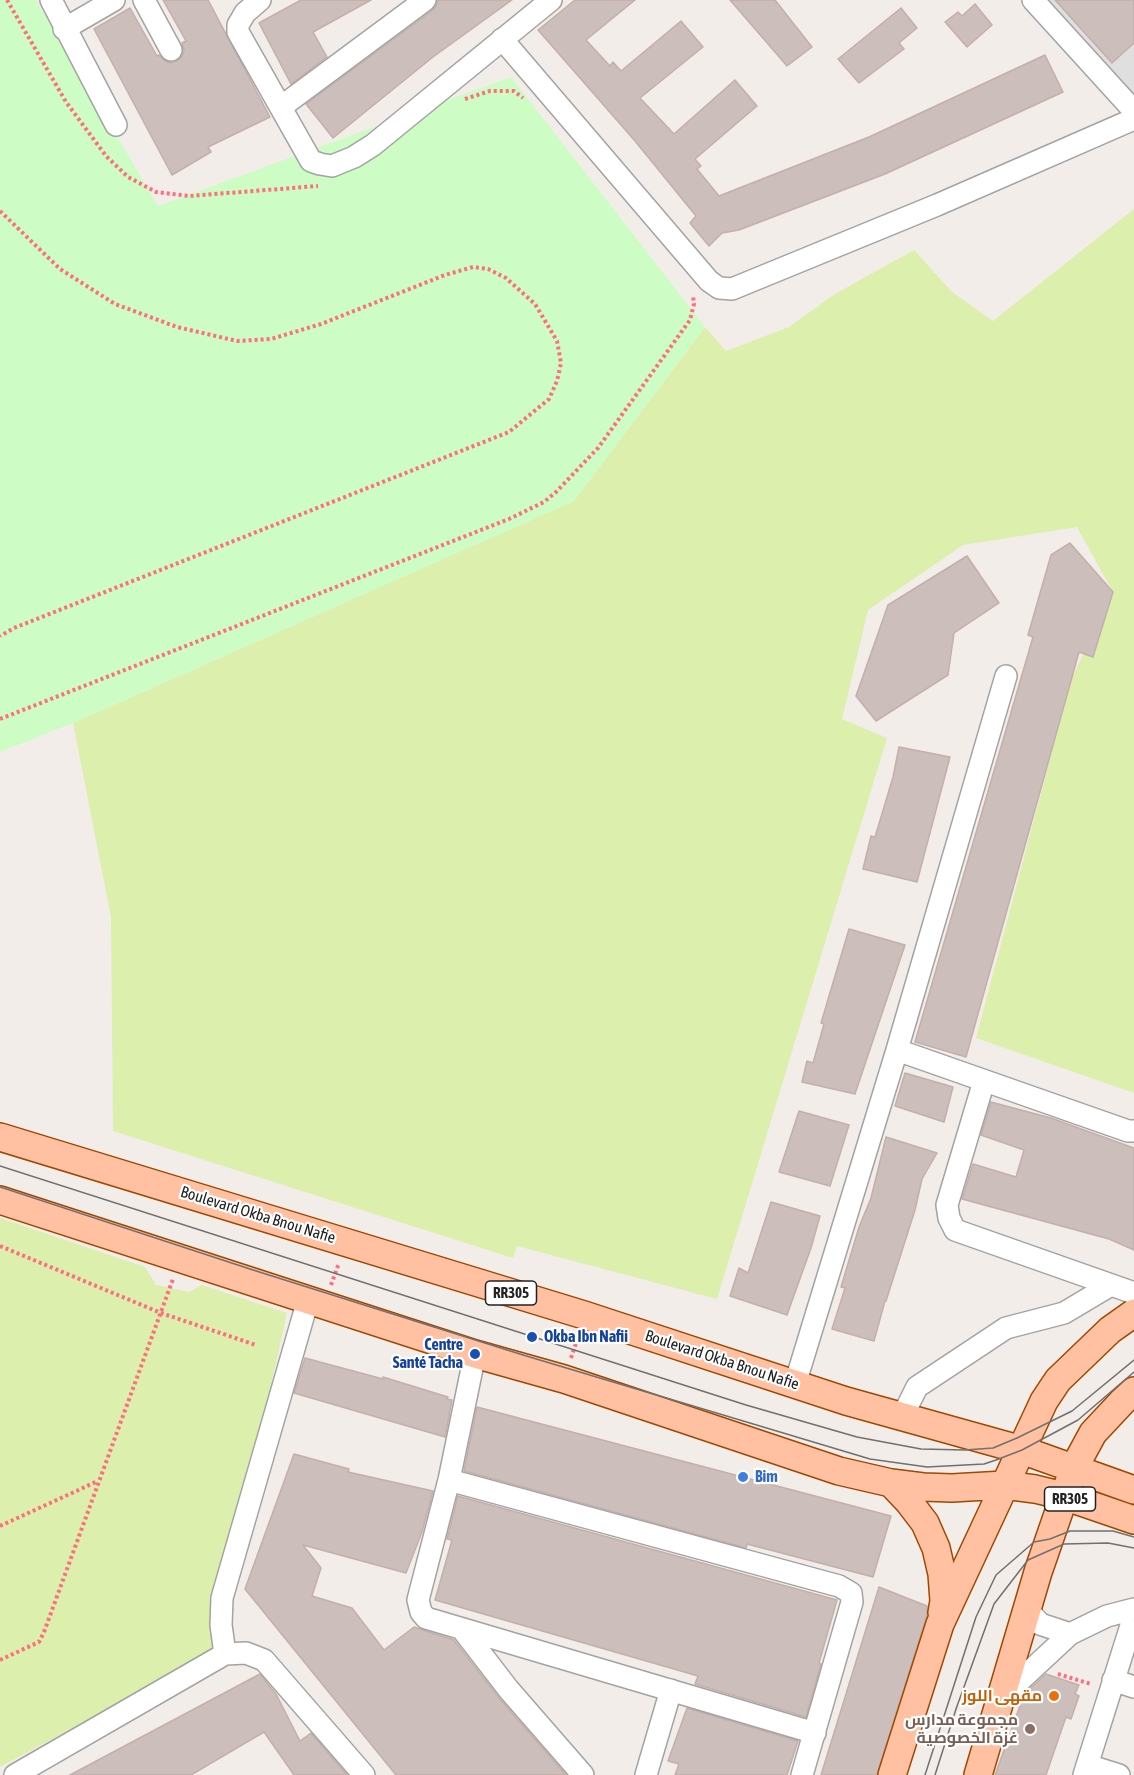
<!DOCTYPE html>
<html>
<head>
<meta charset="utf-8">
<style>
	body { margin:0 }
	canvas { display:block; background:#f2ede8 }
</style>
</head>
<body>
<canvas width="1134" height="1775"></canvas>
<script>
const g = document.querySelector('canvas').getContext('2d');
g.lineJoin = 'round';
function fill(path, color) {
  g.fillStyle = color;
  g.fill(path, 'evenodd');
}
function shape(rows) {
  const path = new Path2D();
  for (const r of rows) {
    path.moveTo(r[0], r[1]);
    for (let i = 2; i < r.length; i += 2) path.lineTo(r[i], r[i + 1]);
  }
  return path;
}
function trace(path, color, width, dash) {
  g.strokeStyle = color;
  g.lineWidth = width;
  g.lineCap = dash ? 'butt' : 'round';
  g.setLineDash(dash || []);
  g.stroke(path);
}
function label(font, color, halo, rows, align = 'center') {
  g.font = font + ' "Asap Condensed",Cairo,sans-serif';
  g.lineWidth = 4.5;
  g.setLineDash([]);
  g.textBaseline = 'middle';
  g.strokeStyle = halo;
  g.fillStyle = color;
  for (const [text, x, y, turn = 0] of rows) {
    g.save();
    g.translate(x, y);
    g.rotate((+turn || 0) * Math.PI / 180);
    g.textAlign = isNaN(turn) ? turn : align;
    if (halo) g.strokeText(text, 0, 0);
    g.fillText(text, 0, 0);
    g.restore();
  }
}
const residential = shape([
	[1037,0,1134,0,1134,110]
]);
const grass = shape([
	[1134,209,1134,1093,976,1038,1071,680,1113,592,1077,527,963,545,868,610,842,719,887,738,717,1299,517,1246,513,1258,113,1131,111,917,73,723,574,501,705,327,726,351,789,327,835,294,914,250,952,292,993,321],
	[0,1218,145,1267,156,1285,189,1292,202,1285,287,1313,212,1653,0,1767]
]);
const park = shape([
	[0,0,36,0,158,206,511,77,705,327,574,501,73,723,0,752]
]);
const building = shape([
	[163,0,208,0,270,117,208,147,211,152,172,175,94,29,130,8,157,56,159,55,164,60,170,63,177,61,182,56,184,50,182,43,186,41,163,0],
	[301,0,371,0,313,32,327,57,291,84,259,23,301,0],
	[438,0,512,0,433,57,333,138,306,104,433,10,436,6,438,0],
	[575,0,635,0,586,40,610,66,613,62,621,71,681,21,703,47,640,98,674,134,735,80,757,106,695,159,701,166,697,169,719,196,869,137,1045,55,1063,92,885,174,739,230,722,233,709,246,690,223,696,216,635,141,538,30,575,0],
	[730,0,775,0,812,47,787,66,730,0],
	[1055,0,1134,0,1134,43,1112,63,1055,0],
	[975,4,992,25,967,47,945,22,958,12,962,16,975,4],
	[901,8,917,28,899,43,904,49,859,83,838,59,901,8],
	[1070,543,1113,592,1093,657,1079,652,966,1057,915,1042,1033,637,1028,635,1051,555,1070,543],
	[967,556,999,603,954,633,948,675,876,721,856,696,888,605,967,556],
	[899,747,950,757,917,882,863,869,871,836,875,837,893,777,899,747],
	[849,929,905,945,855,1094,802,1082,807,1061,813,1063,824,1024,821,1023,849,929],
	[905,1073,953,1087,944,1122,895,1106,905,1073],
	[991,1102,1051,1118,1134,1148,1134,1250,1109,1239,962,1199,973,1164,1016,1177,1024,1150,981,1135,991,1102],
	[799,1111,849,1125,830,1186,779,1172,799,1111],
	[886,1137,937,1153,922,1179,915,1210,886,1301,885,1301,874,1341,832,1329,845,1288,841,1287,859,1227,871,1198,886,1137],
	[771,1202,820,1216,811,1248,787,1315,730,1296,739,1268,748,1273,771,1202],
	[305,1358,383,1379,383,1377,448,1397,447,1399,452,1400,445,1437,294,1393,305,1358],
	[477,1407,891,1516,873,1577,747,1544,746,1548,464,1471,477,1407],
	[294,1454,349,1469,348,1472,433,1491,422,1532,406,1573,303,1545,321,1568,312,1596,352,1608,384,1650,414,1627,454,1640,499,1698,566,1775,396,1775,245,1589,294,1454],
	[458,1496,837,1600,819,1663,821,1664,806,1717,695,1684,698,1676,435,1600,452,1540,447,1539,458,1496],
	[879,1587,927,1606,927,1615,877,1775,821,1775,879,1587],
	[260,1674,276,1694,300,1741,311,1733,347,1775,294,1775,264,1732,191,1775,70,1775,260,1674],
	[1046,1674,1079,1685,1075,1694,1079,1696,1071,1719,1066,1717,1046,1775,995,1775,1021,1703,1023,1695,1046,1674],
	[687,1708,798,1741,787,1775,675,1775,679,1764,668,1761,687,1708]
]);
const path = shape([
	[7,0,66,102,106,156,128,177,156,192,189,196,318,186],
	[465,99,490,91,514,91,523,98],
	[0,211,60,269,115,304,177,327,237,341,271,339,321,324,445,275,473,267,488,269,506,278,535,304,557,341,561,363,557,381,549,399,509,432,14,628,0,636],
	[0,719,509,519,544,502,556,492,598,448,690,320,694,304,693,296],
	[0,1246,161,1313,256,1345],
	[331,1285,339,1263],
	[571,1358,578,1337],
	[0,1526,98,1481],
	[0,1660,39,1642,44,1632,173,1279],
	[1058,1674,1091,1684]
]);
const minor = shape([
	[51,0,116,125],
	[144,0,171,50],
	[260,0,245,13,238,25,238,32,311,161,320,164,332,166,354,157,373,145,551,0],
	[1033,0,1134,111],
	[64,29,114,0],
	[502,39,709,281,719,288,732,289,937,205,1134,119],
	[281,107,425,0],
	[897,1050,1128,1131,1134,1131],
	[984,1081,947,1205,949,1218,955,1230,1134,1293],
	[475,1354,449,1480,418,1600,421,1612,426,1618,815,1733],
	[795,1384,897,1050,1006,676],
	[902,1417,917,1387,1006,1328,1064,1313,1111,1285],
	[449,1480,839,1586,851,1593,852,1602,802,1775],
	[1027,1609,1040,1624,1070,1634],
	[462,1629,509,1690,583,1775],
	[225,1654,221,1625,222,1598,308,1300],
	[1113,1680,1134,1687],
	[1001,1698,1070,1634,1107,1616,1134,1609],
	[1087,1765,1119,1775],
	[15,1775,225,1654,246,1653,264,1660,364,1775],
	[646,1775,671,1690],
	[1084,1775,1134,1616]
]);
const major = shape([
	[0,1137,584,1315,846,1401,1022,1450,1134,1490],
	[0,1200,475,1354,564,1379,839,1471,891,1483,923,1487,952,1488,1004,1485,1035,1489,1064,1496,1134,1520],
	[891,1483,909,1502,925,1523,936,1548,942,1574,944,1601,942,1613],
	[892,1775,940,1624,1044,1401,1058,1380,1110,1330,1134,1313],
	[978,1775,1038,1572,1074,1468,1093,1433,1122,1402,1134,1391]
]);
const tram = shape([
	[0,1166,746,1405,857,1437,921,1449,965,1450,993,1448,1017,1438,1072,1411,1134,1360],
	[0,1187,253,1270,523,1355,870,1459,927,1467,984,1464,996,1460,1022,1450,1078,1420,1134,1372],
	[925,1775,976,1617,996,1575,1034,1542,1050,1539,1070,1531,1113,1531,1134,1537],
	[935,1775,956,1709,994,1604,1028,1560,1064,1544,1108,1543,1134,1548]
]);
const markers = [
	[532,1337,6,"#1a4fb4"],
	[475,1354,6,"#1a4fb4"],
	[743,1477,6,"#3f7fe0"],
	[1054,1696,6,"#e8710a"],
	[1030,1729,6,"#8d6e63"]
];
const shields = [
	[511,1293,51],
	[1070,1499,51]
];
const shieldNames = [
	["RR305",511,1293],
	["RR305",1070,1499]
];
const streetNames = [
	["Boulevard Okba Bnou Nafie",258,1215,17],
	["Boulevard Okba Bnou Nafie",722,1360,18]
];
const transitNames = [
	["Okba Ibn Nafii",544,1337],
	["Centre",463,1345,"right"],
	["Santé Tacha",463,1363,"right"]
];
const shopNames = [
	["Bim",755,1477]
];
const foodNames = [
	["مقهى اللوز",1042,1696]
];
const educationNames = [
	["مجموعة مدارس",1018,1720],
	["غزة الخصوصية",1018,1738]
];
fill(residential, '#e0dfdf');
fill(grass, '#dcefac');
fill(park, '#cdfdc5');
fill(building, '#cbbebb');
trace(building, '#c5afa9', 1.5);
trace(minor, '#a3a3a3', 24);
trace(major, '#a04700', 30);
trace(path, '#ff6d7f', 4, [3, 3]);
trace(minor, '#fff', 21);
trace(major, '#ffc1a1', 27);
trace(tram, '#707070', 1.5);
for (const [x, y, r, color] of markers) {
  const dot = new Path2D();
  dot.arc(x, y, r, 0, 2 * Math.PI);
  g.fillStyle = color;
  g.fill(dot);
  trace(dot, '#fff', 2);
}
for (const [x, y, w] of shields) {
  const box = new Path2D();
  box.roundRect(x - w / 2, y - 12, w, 24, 4.5);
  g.fillStyle = '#fff';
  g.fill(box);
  trace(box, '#222', 1.5);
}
label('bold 15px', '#222', null, shieldNames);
label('16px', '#222', '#fff', streetNames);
label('bold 16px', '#164399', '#fff', transitNames, 'left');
label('bold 16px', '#366cbe', '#fff', shopNames, 'left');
label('bold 16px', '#c56008', '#fff', foodNames, 'right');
label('bold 16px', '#785e54', '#fff', educationNames, 'right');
</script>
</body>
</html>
